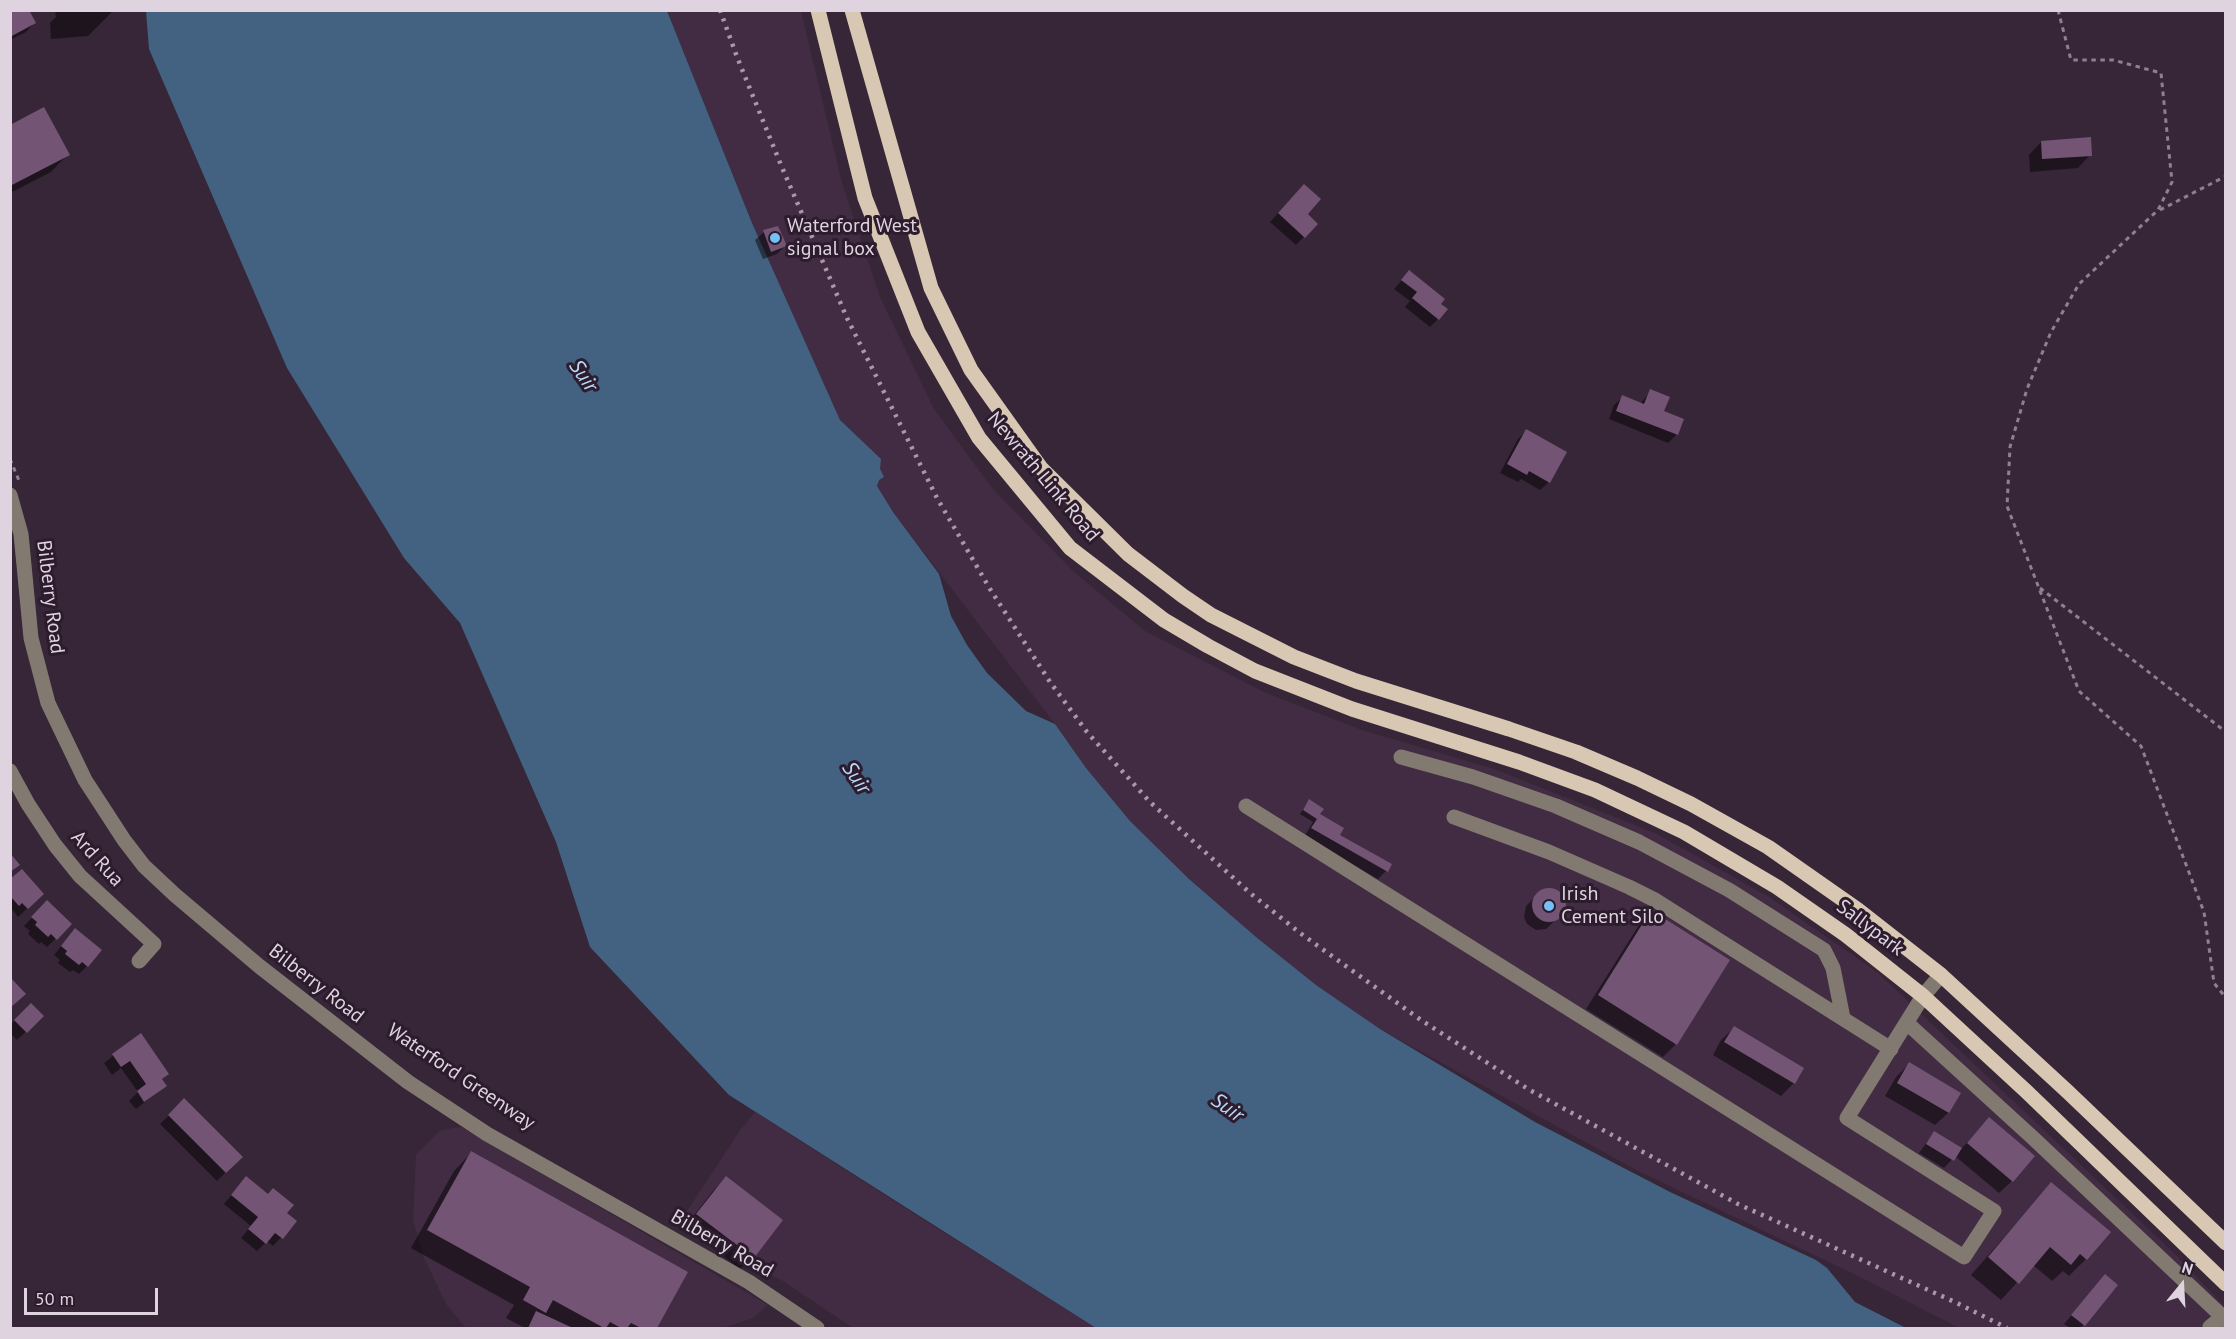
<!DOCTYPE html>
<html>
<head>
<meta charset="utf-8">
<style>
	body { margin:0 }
	#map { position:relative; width:2236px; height:1339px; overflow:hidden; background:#372637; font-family:"PT Sans",sans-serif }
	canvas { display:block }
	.frame { position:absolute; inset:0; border:12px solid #ded3de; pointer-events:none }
	.north { position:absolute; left:2152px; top:1255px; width:60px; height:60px; -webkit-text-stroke:4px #2c1c2d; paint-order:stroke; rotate:18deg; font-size:16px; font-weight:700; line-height:24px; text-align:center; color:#ded3de }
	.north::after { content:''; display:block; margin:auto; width:21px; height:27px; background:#ded3de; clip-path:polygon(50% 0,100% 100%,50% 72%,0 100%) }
	.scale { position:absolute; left:24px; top:1288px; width:134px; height:27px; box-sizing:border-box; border:3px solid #ded3de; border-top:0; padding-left:8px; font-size:18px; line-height:21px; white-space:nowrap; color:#ded3de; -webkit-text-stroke:4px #2c1c2d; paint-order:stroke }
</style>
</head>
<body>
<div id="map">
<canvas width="2236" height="1339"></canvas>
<div class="frame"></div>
<div class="north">N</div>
<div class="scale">50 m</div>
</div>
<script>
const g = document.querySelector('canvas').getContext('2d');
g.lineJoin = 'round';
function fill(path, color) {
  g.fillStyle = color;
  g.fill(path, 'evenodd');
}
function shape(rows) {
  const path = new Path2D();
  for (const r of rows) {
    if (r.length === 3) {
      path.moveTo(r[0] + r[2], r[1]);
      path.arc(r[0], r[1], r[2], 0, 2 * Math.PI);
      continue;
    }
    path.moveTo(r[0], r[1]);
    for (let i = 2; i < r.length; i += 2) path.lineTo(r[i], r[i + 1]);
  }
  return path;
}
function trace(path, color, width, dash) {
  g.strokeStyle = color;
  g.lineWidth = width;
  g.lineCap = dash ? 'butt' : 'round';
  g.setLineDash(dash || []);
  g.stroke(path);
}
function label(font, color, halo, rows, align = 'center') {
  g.font = font + ' "PT Sans",sans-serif';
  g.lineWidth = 6;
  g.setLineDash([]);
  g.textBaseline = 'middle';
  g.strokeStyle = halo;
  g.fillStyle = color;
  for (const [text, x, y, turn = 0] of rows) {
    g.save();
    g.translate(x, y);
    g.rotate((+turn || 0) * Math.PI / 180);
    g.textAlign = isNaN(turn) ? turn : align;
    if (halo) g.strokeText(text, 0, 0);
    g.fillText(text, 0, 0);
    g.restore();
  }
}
const built = shape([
	[667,11,801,11,842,183,880,297,934,409,992,488,1074,572,1145,631,1266,693,1362,730,1494,769,1655,833,1769,897,1877,972,2177,1256,2225,1307,2225,1328,1959,1328,1858,1276,1638,1171,1380,1029,1316,985,1256,937,1189,879,1130,821,1086,768,1055,724,893,512,877,486,881,459,840,420,752,223],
	[755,1112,916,1215,1096,1328,853,1328,783,1281,748,1264,681,1220,741,1129],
	[461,1127,768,1305,753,1318,722,1328,466,1328,446,1304,424,1258,413,1220,416,1155,441,1130]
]);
const water = shape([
	[146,11,667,11,752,223,840,420,881,459,880,469,884,477,879,480,877,486,893,512,939,574,951,616,967,645,987,673,1026,711,1055,724,1086,768,1130,821,1189,879,1256,937,1316,985,1380,1029,1535,1122,1670,1192,1816,1260,1827,1268,1855,1302,1906,1328,1096,1328,729,1095,590,947,556,842,460,623,404,558,287,368,149,49]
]);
const shadow = shape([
	[10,10,34,23,26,32,10,40],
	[55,10,114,10,88,36,51,39,50,23,56,17],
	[10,127,68,154,51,172,10,193],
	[2041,142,2090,155,2078,168,2030,172,2029,155],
	[1296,194,1306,214,1316,224,1296,245,1270,222],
	[764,232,785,246,777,254,763,259,755,240],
	[1409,272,1439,304,1438,319,1430,327,1405,307,1410,301,1394,289],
	[1651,391,1662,412,1682,420,1677,434,1668,443,1609,419,1614,405,1623,397,1640,404],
	[1526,431,1549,482,1540,490,1521,479,1518,482,1500,473,1518,439],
	[1306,805,1338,836,1386,871,1378,879,1304,837,1313,822,1300,814],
	[10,881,34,902,18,917,13,910,10,913],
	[1548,889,1557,891,1563,897,1565,904,1562,914,1546,929,1536,930,1527,924,1524,917,1526,906,1541,891],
	[47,902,70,924,47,947,41,942,39,944,28,934,30,931,24,926],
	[1652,912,1676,1044,1663,1057,1586,1009,1639,925],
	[67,939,87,966,79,974,73,970,70,972,58,963,60,960,54,955],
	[31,1005,42,1016,17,1040,10,1033,10,1025],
	[1734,1028,1794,1083,1781,1096,1713,1055,1721,1040],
	[140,1035,168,1074,161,1080,165,1086,136,1109,129,1101,138,1092,121,1068,112,1075,104,1063],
	[1909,1064,1959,1093,1948,1113,1935,1125,1885,1096,1896,1077],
	[184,1101,241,1157,217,1181,160,1124],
	[1989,1119,2012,1181,1999,1193,1955,1156,1944,1168,1919,1153,1934,1133,1961,1149],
	[471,1153,686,1273,655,1328,522,1328,523,1327,506,1318,514,1305,411,1248,454,1171],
	[726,1178,752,1257,740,1269,685,1227,713,1191],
	[2051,1184,2086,1259,2069,1276,2063,1271,2052,1281,2033,1265,2001,1300,1971,1275],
	[238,1187,267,1196,295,1222,273,1246,267,1241,257,1251,241,1238,251,1226,224,1204],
	[2097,1285,2083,1325,2080,1328,2070,1328,2064,1324]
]);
const building = shape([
	[10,10,29,10,36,23,10,37],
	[44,107,70,155,10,186,10,125],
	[2091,137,2092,156,2042,159,2041,141],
	[1304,184,1321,199,1308,214,1318,224,1305,238,1278,213],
	[778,226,787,246,771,252,763,230],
	[1409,270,1445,299,1441,304,1448,309,1439,320,1412,298,1417,292,1401,280],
	[1650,389,1670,397,1664,411,1684,419,1678,435,1616,411,1622,395,1644,404],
	[1526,429,1567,452,1550,483,1529,471,1527,475,1507,464],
	[1309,799,1324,809,1320,814,1344,828,1340,835,1392,864,1388,872,1311,828,1317,819,1303,810],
	[10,853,20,865,10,872],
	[22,869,44,894,28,909,22,903,19,906,10,896,10,879],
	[1549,905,17],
	[47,900,72,924,57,940,51,934,48,937,35,925,37,922,31,917],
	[1651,910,1730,960,1677,1045,1598,995],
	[75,928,102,950,88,967,82,962,79,965,65,954,67,951,61,946],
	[10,977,26,994,10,1008],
	[31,1003,44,1016,27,1033,14,1020],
	[1734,1026,1804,1068,1795,1084,1724,1042],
	[141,1033,169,1074,162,1079,167,1086,144,1102,137,1091,146,1084,130,1061,121,1067,112,1054],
	[1909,1062,1961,1093,1949,1113,1897,1083],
	[184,1098,243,1157,226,1173,168,1115],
	[1989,1117,2035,1156,2013,1182,1967,1143],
	[1934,1131,1962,1148,1954,1161,1926,1144],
	[471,1151,688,1272,657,1328,641,1328,631,1323,627,1328,621,1328,610,1322,606,1328,604,1328,553,1300,546,1313,523,1300,530,1287,427,1230],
	[246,1176,268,1194,273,1188,294,1205,287,1213,297,1221,283,1239,275,1233,266,1244,248,1229,258,1217,231,1195],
	[726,1176,783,1220,754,1258,696,1214],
	[2051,1182,2111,1232,2087,1260,2080,1254,2071,1265,2050,1247,2019,1284,1988,1257],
	[2105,1274,2118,1285,2085,1326,2071,1315],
	[536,1311,573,1328,528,1328]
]);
const path = shape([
	[2058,10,2071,60,2113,60,2161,73,2172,182,2158,210,2079,284,2051,332,2027,389,2010,447,2007,506,2079,691,2141,746,2204,912,2214,983,2226,998],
	[2160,210,2226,176],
	[10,459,20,483],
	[2040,588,2226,732],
	[48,624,50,641]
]);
const minor = shape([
	[10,495,21,534,31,638,48,703,85,780,124,840,144,866,175,895,259,966,408,1082,487,1134,749,1282,817,1328],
	[1401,757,1473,777,1556,806,1639,842,1729,890,1824,950,1833,968,1843,1018],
	[10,771,28,804,55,845,80,876,154,944,139,961],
	[1246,806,1964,1257,1994,1211,1847,1118,1923,996,1941,975],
	[1454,817,1549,852,1629,887,1655,900,1891,1049],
	[1907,1023,2032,1137,2226,1320],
	[2210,1327,2222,1317]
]);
const major = shape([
	[818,10,865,198,918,332,979,438,1070,548,1164,620,1208,646,1255,671,1352,709,1519,762,1595,790,1684,832,1777,887,1846,935,1923,996,2027,1092,2226,1284],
	[852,10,931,288,971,370,1041,468,1128,554,1183,596,1211,615,1294,657,1356,681,1509,729,1576,752,1637,778,1691,804,1768,847,1858,910,1941,975,2068,1092,2226,1243]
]);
const rail = shape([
	[720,10,737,57,781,165,847,318,937,498,990,589,1050,682,1087,732,1150,802,1250,893,1300,933,1421,1020,1528,1089,1738,1204,1957,1303,2007,1328]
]);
const markers = [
	[775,238,6,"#75c0f6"],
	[1549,906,6,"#75c0f6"]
];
const poiNames = [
	["Waterford West",787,226],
	["signal box",787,249],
	["Irish",1561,894],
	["Cement Silo",1561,917]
];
const streetNames = [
	["Newrath Link Road",1043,477,50],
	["Bilberry Road",50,597,83],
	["Ard Rua",97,859,48],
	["Sallypark",1870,928,37],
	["Bilberry Road",316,984,38],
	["Waterford Greenway",461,1077,34],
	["Bilberry Road",722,1244,30]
];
const waterNames = [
	["Suir",583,376,56],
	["Suir",856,778,56],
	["Suir",1227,1108,35]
];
fill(built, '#422c43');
fill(water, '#436281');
fill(shadow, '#0007');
fill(building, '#735474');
trace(path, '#8e808e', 3, [4.5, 4.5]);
trace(minor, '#827a70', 15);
trace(major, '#d8c7b3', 15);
trace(rail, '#a79aa7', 4.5, [3, 6]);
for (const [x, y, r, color] of markers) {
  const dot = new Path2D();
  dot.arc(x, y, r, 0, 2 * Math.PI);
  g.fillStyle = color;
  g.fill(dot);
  trace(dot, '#2c1c2d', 2);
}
label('20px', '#ded3de', '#2c1c2d', poiNames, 'left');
label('20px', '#ded3de', '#2c1c2d', streetNames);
label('italic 21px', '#b8d7f6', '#2c1c2d', waterNames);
</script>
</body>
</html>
